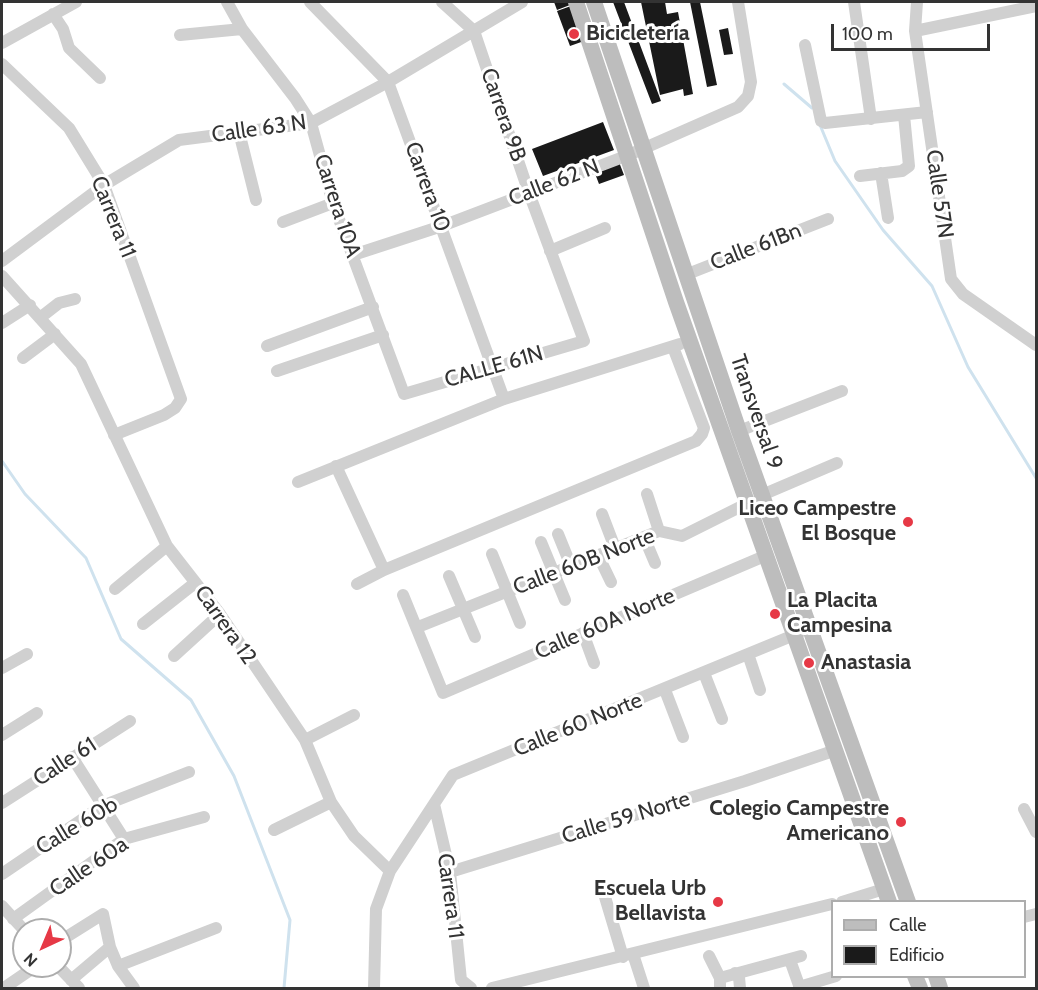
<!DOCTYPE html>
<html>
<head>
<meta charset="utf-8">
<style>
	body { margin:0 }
	#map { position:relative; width:1038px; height:990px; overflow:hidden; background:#fff; font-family:Cabin,sans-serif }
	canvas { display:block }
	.frame { position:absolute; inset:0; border:3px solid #333; pointer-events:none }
	.legend { position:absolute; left:831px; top:900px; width:195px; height:78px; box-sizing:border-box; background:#fff; border:2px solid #adadad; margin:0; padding:8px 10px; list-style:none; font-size:18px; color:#333 }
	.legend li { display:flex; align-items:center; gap:12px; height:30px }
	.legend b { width:30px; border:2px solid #adadad }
	.north { position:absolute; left:12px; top:918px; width:60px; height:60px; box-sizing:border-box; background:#fff; border:2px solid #adadad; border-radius:50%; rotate:224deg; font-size:16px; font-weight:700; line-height:24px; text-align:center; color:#333 }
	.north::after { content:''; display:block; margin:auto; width:21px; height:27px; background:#e63946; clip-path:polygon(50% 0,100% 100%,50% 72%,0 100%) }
	.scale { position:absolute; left:831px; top:24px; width:159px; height:27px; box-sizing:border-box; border:3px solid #333; border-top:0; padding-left:8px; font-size:18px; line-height:21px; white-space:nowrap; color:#333; -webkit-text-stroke:4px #fff; paint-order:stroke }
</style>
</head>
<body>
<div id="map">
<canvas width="1038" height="990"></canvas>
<div class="frame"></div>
<ul class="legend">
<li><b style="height:8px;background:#bdbdbd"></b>Calle</li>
<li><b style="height:16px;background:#1a1a1a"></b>Edificio</li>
</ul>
<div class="north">N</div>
<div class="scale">100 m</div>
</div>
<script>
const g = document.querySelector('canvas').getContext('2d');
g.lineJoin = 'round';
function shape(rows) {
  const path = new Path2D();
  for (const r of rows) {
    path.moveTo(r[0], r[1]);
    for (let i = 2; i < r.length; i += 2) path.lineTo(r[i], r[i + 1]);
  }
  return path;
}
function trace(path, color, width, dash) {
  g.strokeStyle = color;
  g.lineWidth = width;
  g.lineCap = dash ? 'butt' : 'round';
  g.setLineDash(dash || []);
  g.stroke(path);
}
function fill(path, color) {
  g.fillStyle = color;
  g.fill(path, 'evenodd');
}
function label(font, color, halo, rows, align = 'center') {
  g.font = font + ' Cabin,sans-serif';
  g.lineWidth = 6;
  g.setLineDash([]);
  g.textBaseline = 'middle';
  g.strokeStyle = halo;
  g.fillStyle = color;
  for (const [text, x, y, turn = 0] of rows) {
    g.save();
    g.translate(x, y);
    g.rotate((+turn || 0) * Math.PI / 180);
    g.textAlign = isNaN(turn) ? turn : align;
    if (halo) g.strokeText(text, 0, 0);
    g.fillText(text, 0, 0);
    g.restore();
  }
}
const stream = shape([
	[784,84,812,108],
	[820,125,835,161,883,230,932,286,968,367,1036,478],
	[2,461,25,494,86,558,121,639,191,700,234,776,290,920,284,988]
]);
const building = shape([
	[554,2,569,2,570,5,557,10],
	[613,2,624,2,661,101,652,104],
	[641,2,665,2,667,14,678,12,693,94,684,96,683,89,660,95],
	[690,2,700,2,717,85,707,87],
	[571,6,584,41,570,46,557,11],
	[728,28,733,54,724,55,719,30],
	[603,122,614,150,543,176,532,149],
	[619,162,624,175,599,184,594,171]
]);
const minor = shape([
	[227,2,242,29,295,98,311,123,333,203,404,394,584,341,529,193,474,31,442,2],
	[310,2,388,82,504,399],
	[854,2,871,119],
	[917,2,915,31,951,279,963,294,1036,345],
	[53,14,63,29,69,48,100,78],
	[915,31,1036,6],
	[180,35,242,29],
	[2,43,76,2],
	[805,45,821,121,825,123,927,112],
	[2,64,69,128,104,185,181,399,175,408,164,415,114,435],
	[239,132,256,200],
	[881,173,888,218],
	[860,176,902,171,909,166,904,115],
	[283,222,333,203],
	[550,251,605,228],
	[353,255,442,226,631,154,738,107,748,96,751,82,738,2],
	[2,261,104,185,179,140,311,123,388,82,522,2],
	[685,275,828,219],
	[2,276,81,364,167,546,220,614,305,740,331,802,354,836,390,871],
	[41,317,59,303,75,299],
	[2,323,30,305],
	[267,346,373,307],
	[23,358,55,334],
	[277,371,383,335],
	[739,431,842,391],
	[336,466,384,570],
	[298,482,504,399,680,344],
	[647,494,659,531],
	[762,495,837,463],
	[602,514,615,548],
	[558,534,571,566],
	[644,537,655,563],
	[541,542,565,600],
	[492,554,520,623],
	[598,555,611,582],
	[449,576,475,637],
	[357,584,384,570,696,441,702,434,704,428,673,347],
	[115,589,167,546],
	[403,595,443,693,767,555],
	[143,624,195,583],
	[418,627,659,531,682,536,748,503],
	[583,633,594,663],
	[748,654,760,690],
	[174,656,220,614],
	[2,668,27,654],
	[704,673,722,719],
	[665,690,683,737],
	[2,735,37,713],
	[305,740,354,715],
	[72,757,124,839],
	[2,803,130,721],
	[434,804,450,872,461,980,471,988],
	[1024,809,1036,832],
	[274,830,331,802],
	[450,872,745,781,836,750],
	[2,874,102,806,189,772],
	[602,887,623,957],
	[842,902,884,889],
	[2,906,24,930],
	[1024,917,1036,914],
	[13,919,124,839,204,817],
	[60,941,103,914,110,947,118,966,134,988],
	[633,954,644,988],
	[709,956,720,978,720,988],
	[790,960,800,988],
	[58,966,79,988],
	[118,966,216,928],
	[735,973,739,977,740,988],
	[720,978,801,956],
	[71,980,110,947],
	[799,987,836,976],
	[4,988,36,966],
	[374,988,376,909,390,871,453,775,799,633],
	[492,988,832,904]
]);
const secondary = shape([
	[576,2,676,302,889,902],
	[594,2,739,431,908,902],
	[915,976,920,988],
	[936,976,940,988]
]);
const markers = [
	[574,34,6,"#e63946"],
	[908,522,6,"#e63946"],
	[775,614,6,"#e63946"],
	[809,663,6,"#e63946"],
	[901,822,6,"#e63946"],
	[718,902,6,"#e63946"]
];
const poiNames = [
	["Bicicletería",586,34],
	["Liceo Campestre",896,509,"right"],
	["El Bosque",896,534,"right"],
	["La Placita",787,601],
	["Campesina",787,626],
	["Anastasia",821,663],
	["Colegio Campestre",889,809,"right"],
	["Americano",889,834,"right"],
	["Escuela Urb",706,889,"right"],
	["Bellavista",706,914,"right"]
];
const streetNames = [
	["Carrera 9B",503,115,71],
	["Calle 63 N",259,129,-8],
	["Calle 62 N",554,183,-21],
	["Carrera 10",427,187,70],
	["Calle 57N",939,194,82],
	["Carrera 10A",337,206,72],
	["Carrera 11",113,217,68],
	["Calle 61Bn",756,247,-21],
	["CALLE 61N",494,367,-16],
	["Transversal 9",756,412,71],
	["Calle 60B Norte",584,562,-21],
	["Calle 60A Norte",605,624,-23],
	["Carrera 12",225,625,55],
	["Calle 60 Norte",578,725,-22],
	["Calle 61",65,762,-33],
	["Calle 59 Norte",626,818,-17],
	["Calle 60b",77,826,-31],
	["Calle 60a",89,867,-34],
	["Carrera 11",450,896,82]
];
trace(stream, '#cfe2ee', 3);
fill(building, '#1a1a1a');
trace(minor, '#d0d0d0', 12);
trace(secondary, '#bdbdbd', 16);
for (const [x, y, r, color] of markers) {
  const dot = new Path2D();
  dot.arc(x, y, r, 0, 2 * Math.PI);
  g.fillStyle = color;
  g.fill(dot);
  trace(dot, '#fff', 2);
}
label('bold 22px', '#333', '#fff', poiNames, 'left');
label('22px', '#333', '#fff', streetNames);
</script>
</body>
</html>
